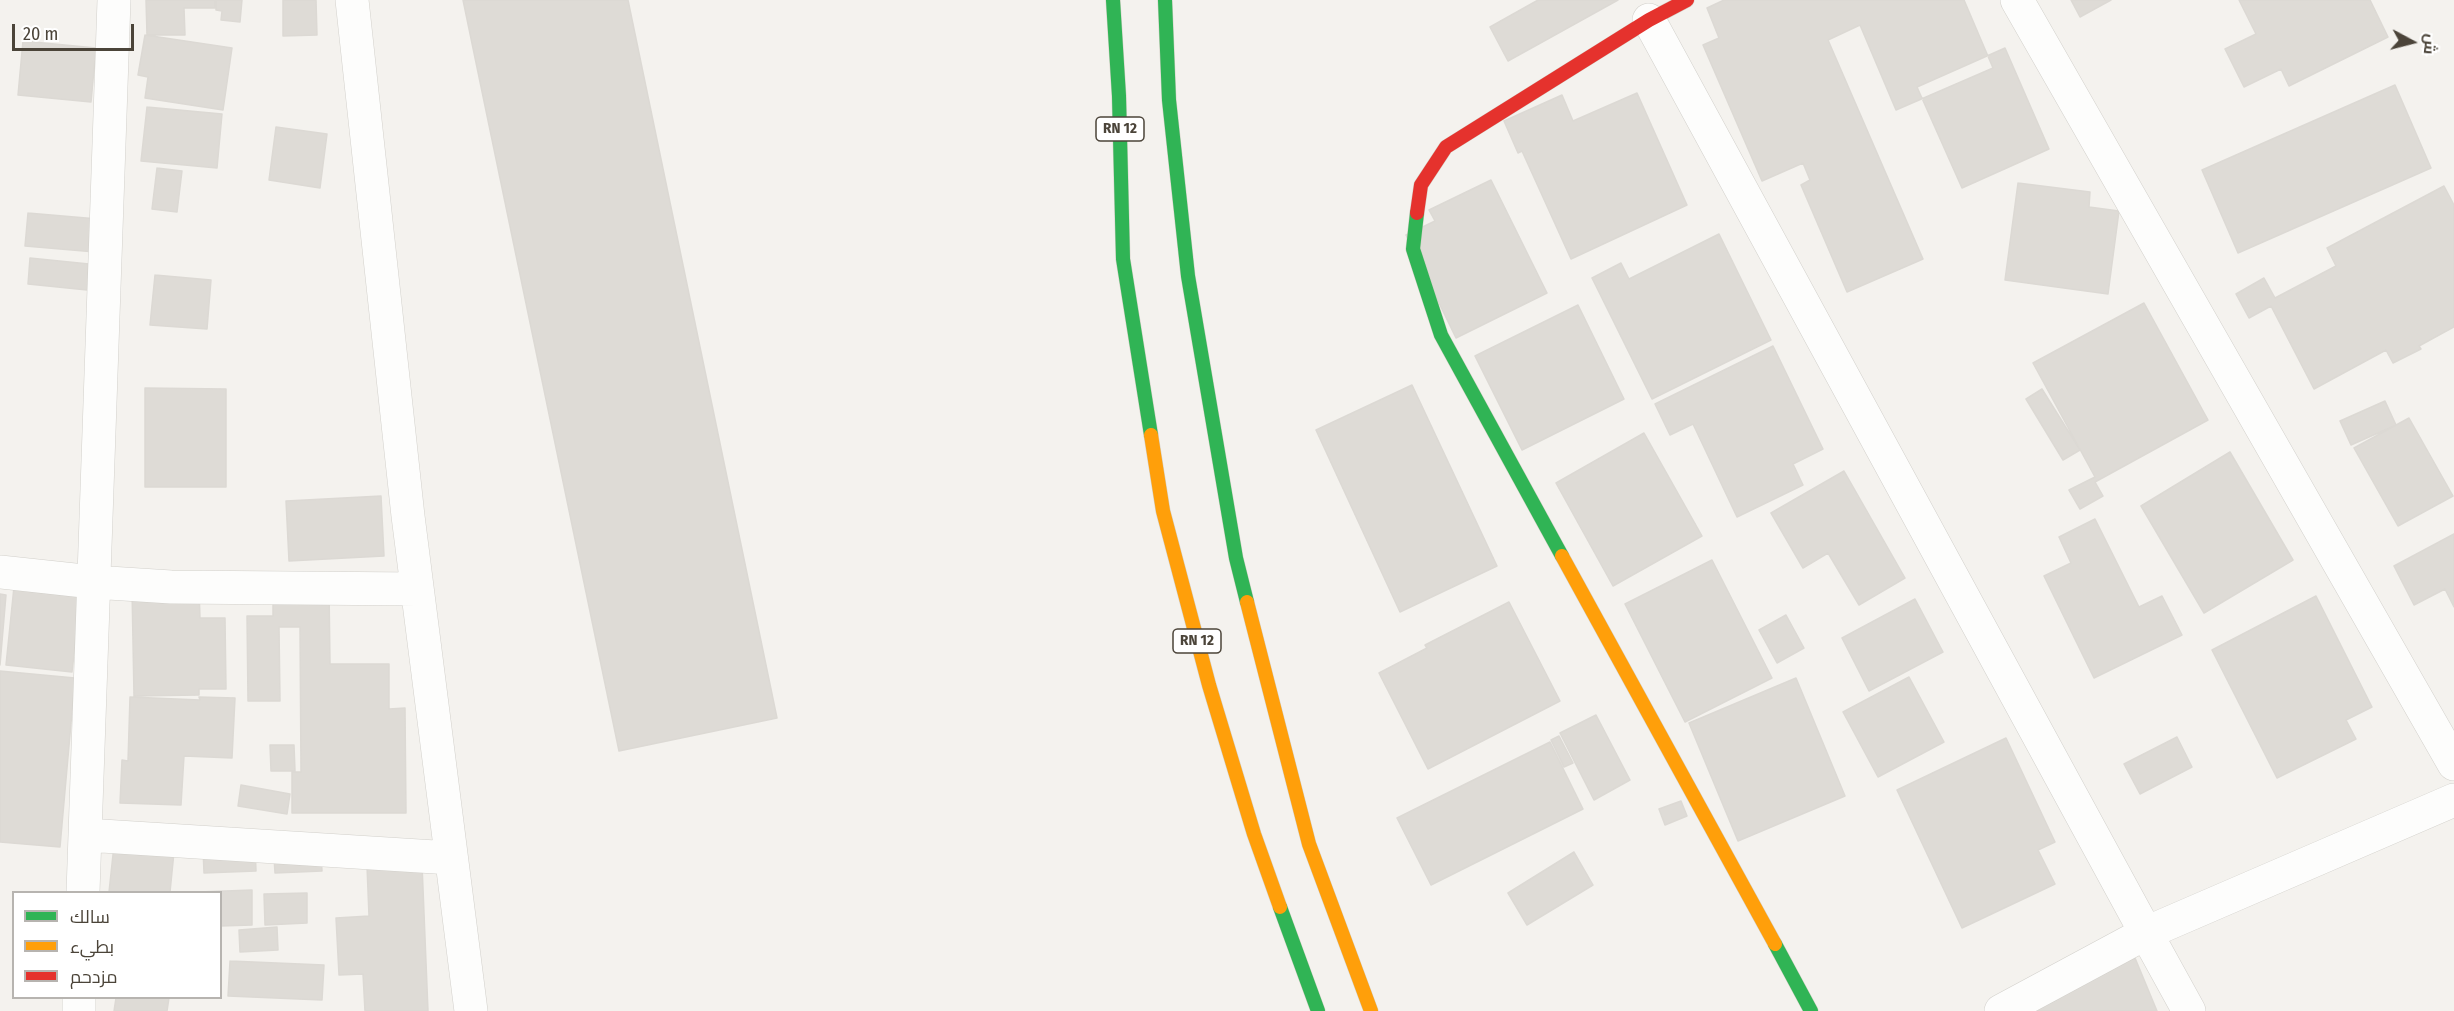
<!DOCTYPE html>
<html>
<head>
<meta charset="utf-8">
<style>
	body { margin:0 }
	#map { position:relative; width:2454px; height:1011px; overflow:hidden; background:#f4f2ee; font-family:"Fira Sans Condensed",Cairo,sans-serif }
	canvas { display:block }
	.legend { position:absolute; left:12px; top:891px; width:210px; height:108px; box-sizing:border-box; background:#fff; border:2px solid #b7b4b0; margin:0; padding:8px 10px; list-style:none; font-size:18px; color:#4b4439 }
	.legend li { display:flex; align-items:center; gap:12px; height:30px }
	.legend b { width:30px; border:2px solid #b7b4b0 }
	.north { position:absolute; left:2382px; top:12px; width:60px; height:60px; -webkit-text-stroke:4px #fff; paint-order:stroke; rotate:97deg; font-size:16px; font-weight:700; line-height:24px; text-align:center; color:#4b4439 }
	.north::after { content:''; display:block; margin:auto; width:21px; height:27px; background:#4b4439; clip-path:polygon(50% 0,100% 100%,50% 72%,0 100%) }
	.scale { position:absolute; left:12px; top:24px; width:122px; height:27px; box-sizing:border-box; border:3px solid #4b4439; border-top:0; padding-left:8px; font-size:18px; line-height:21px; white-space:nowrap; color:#4b4439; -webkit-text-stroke:4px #fff; paint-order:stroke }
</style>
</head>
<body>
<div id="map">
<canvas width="2454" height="1011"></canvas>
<ul class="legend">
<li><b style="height:8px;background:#30b455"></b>سالك</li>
<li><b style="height:8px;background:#ff9f0a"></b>بطيء</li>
<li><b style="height:8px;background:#e5322d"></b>مزدحم</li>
</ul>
<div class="north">ش</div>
<div class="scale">20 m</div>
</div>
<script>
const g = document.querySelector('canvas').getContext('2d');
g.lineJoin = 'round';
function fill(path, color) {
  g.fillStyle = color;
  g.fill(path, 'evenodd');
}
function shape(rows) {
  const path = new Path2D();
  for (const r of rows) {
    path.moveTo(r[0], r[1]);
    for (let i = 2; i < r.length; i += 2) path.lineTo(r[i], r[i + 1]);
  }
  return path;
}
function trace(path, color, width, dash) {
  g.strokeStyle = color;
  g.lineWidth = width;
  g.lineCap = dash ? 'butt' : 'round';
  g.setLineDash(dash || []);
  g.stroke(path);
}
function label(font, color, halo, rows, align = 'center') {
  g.font = font + ' "Fira Sans Condensed",sans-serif';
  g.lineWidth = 4.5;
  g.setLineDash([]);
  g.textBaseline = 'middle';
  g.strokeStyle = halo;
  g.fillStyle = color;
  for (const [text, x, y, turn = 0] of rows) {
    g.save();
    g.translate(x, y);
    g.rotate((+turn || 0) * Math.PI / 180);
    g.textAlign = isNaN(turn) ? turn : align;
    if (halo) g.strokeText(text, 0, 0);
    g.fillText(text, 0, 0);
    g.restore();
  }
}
const building = shape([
	[146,0,215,0,215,8,184,8,185,35,147,35,146,0],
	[216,0,242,0,240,22,221,20,222,11,216,10,216,0],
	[283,0,316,0,317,35,283,36,283,0],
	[463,0,628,0,777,718,619,751,463,0],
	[1538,0,1618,0,1508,61,1490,27,1538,0],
	[1724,0,1964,0,1993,68,1896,110,1860,25,1828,40,1923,259,1847,292,1801,185,1810,180,1803,163,1762,181,1703,45,1719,38,1707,8,1724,0],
	[2071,0,2111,0,2080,17,2071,0],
	[2239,0,2370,0,2388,37,2289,86,2281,69,2244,87,2225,49,2256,34,2239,0],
	[145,35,232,48,223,110,145,98,148,77,138,75,145,35],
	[23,41,96,48,91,102,18,95,23,41],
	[2005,48,2049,149,1962,188,1917,87,2005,48],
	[2395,85,2431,168,2238,253,2202,170,2395,85],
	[1637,93,1687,205,1571,259,1522,151,1518,153,1504,121,1562,95,1573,121,1637,93],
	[147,107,222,114,217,168,141,161,147,107],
	[276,127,327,134,320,188,269,180,276,127],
	[157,168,182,171,177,212,152,209,157,168],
	[1491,180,1547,293,1456,338,1406,235,1435,221,1429,210,1491,180],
	[2018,183,2090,192,2089,207,2119,211,2108,294,2005,280,2018,183],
	[2444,186,2454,205,2454,327,2419,346,2421,349,2393,363,2386,350,2314,389,2271,306,2249,318,2236,294,2264,278,2275,298,2336,266,2327,248,2444,186],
	[28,213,98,219,95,252,25,246,28,213],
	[1719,234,1771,340,1652,399,1592,278,1621,263,1629,279,1719,234],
	[30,258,89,264,87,290,28,284,30,258],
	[155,275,211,280,207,329,150,325,155,275],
	[2144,303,2208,420,2095,482,2103,496,2080,509,2069,490,2095,477,2033,363,2144,303],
	[1578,305,1624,399,1522,450,1475,356,1578,305],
	[1773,346,1823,449,1793,464,1803,485,1737,517,1693,424,1670,435,1655,404,1773,346],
	[1412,385,1497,566,1400,612,1316,430,1412,385],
	[145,388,226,389,226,487,145,487,145,388],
	[2042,389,2080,450,2063,460,2026,399,2042,389],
	[2385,401,2396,425,2351,445,2340,421,2385,401],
	[2409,418,2453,496,2398,526,2354,448,2409,418],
	[1644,433,1702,536,1613,586,1556,483,1644,433],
	[2230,452,2293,560,2204,613,2141,506,2230,452],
	[1844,471,1905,578,1859,605,1828,553,1803,568,1771,513,1844,471],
	[381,496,384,556,289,561,286,501,381,496],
	[2095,519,2139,607,2162,596,2182,635,2094,678,2044,576,2071,563,2059,537,2095,519],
	[2454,534,2454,607,2445,589,2414,605,2394,566,2454,534],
	[1712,560,1772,678,1685,722,1625,604,1712,560],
	[15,577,82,584,72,672,6,665,15,577],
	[273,588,329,588,330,664,389,664,389,709,405,708,406,813,292,813,292,772,301,772,300,627,279,627,280,701,248,701,247,616,273,616,273,588],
	[132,589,199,589,200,618,225,618,226,689,199,689,199,695,134,696,132,589],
	[0,594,6,595,0,665,0,594],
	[2316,596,2372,707,2346,720,2356,739,2277,778,2212,650,2316,596],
	[1915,599,1943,652,1869,691,1842,638,1915,599],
	[1509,602,1560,701,1428,769,1379,673,1427,648,1425,645,1509,602],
	[1786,615,1804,648,1777,663,1759,630,1786,615],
	[0,671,75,678,60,847,0,842,0,671],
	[1909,677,1944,742,1878,777,1843,712,1909,677],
	[1796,678,1845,796,1738,841,1689,723,1796,678],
	[130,697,200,700,199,697,235,698,232,758,184,756,181,805,120,803,122,760,128,761,130,697],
	[1596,715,1630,780,1594,800,1560,733,1596,715],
	[1559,736,1573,763,1564,767,1551,740,1559,736],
	[2177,737,2192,767,2140,794,2124,764,2177,737],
	[2006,738,2055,842,2038,850,2055,884,1962,928,1897,790,2006,738],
	[1550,742,1583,809,1431,885,1397,818,1550,742],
	[270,745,294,745,295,771,271,771,270,745],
	[241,785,290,794,287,814,238,806,241,785],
	[1681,801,1687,816,1665,825,1659,809,1681,801],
	[115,836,175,842,170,892,109,892,115,836],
	[320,838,322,871,275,873,273,841,320,838],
	[255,846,256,871,204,873,203,848,255,846],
	[1574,852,1593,885,1527,925,1508,893,1574,852],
	[422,864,428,1011,365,1011,363,974,339,975,336,918,369,916,367,866,422,864],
	[252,890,252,925,220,926,220,892,199,892,252,890],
	[307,893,307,923,265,925,264,894,307,893],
	[277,927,278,950,240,952,239,930,277,927],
	[2135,958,2157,1011,2010,1011,2135,958],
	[230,961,324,965,322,1000,228,996,230,961],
	[116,998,169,998,167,1011,114,1011,116,998]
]);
const street = shape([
	[352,0,408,516,471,1011],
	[2017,0,2454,764],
	[1649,20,2146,933,2001,1011],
	[0,572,93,582,171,587,417,589],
	[86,835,451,858],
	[83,892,114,0],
	[79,1011,79,998],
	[2189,1011,2146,933,2454,800]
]);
const fast = shape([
	[1113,0,1119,96,1123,259,1151,435],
	[1165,0,1169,100,1188,276,1236,558,1247,602],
	[1417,213,1413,249,1441,335,1562,556],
	[1280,907,1318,1011],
	[1775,944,1811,1011]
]);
const slow = shape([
	[1151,435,1163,511,1209,685,1254,834,1280,907],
	[1562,556,1775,944],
	[1247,602,1309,844,1371,1011]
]);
const jam = shape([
	[1417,213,1421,185,1446,147,1649,20,1687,0]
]);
const shields = [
	[1120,129,48],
	[1197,641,48]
];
const shieldNames = [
	["RN 12",1120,129],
	["RN 12",1197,641]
];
fill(building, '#dedbd6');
trace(building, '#dcd9d4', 1.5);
trace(street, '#d2d0cb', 34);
trace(fast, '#d3cfc5', 15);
trace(slow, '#d3cfc5', 15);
trace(jam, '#d3cfc5', 15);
trace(street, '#fdfdfc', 33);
trace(fast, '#30b455', 14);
trace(slow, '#ff9f0a', 14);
trace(jam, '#e5322d', 14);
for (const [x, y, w] of shields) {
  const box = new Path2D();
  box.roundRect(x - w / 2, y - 12, w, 24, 4.5);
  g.fillStyle = '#fff';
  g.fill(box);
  trace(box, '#4b4439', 1.5);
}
label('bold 15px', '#4b4439', null, shieldNames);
</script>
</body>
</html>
